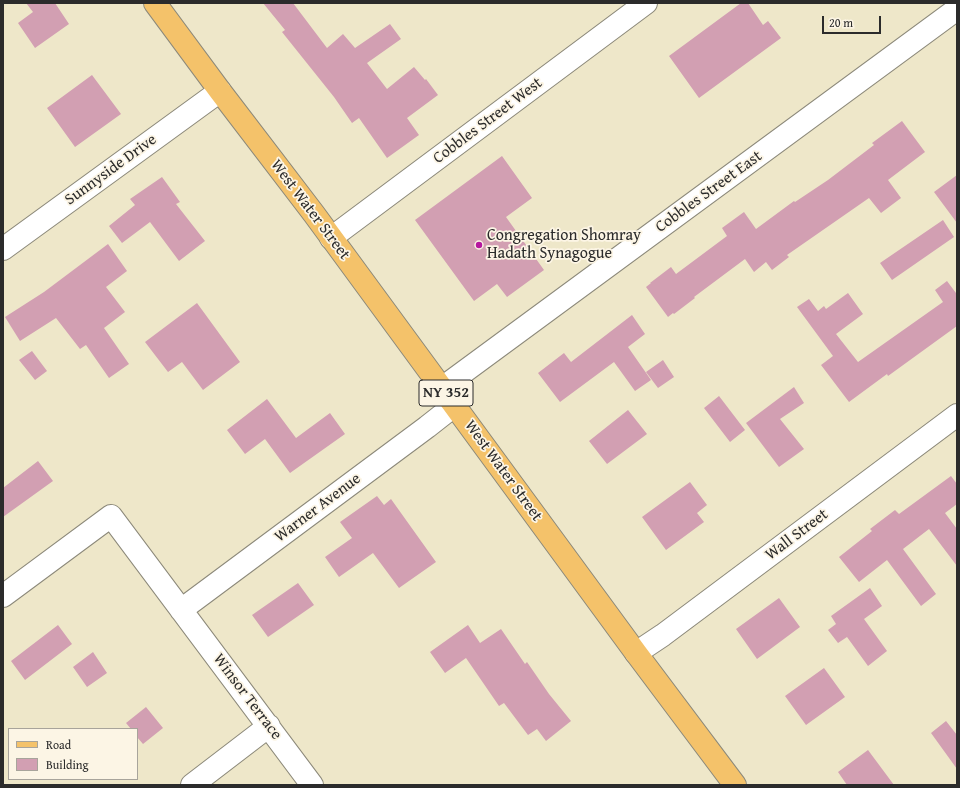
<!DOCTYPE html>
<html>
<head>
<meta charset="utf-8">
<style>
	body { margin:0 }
	#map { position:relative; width:960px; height:788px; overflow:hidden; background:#eee7c9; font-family:"Gentium Book Plus",serif }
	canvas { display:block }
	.frame { position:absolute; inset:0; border:4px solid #2b2b2b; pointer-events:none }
	.legend { position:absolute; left:8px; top:728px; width:130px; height:52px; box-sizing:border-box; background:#fcf5e5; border:1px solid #a8a49b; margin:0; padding:5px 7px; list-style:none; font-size:12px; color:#2b2b2b }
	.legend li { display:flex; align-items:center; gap:8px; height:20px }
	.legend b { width:20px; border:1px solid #a8a49b }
	.scale { position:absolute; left:822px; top:16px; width:59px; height:18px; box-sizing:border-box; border:2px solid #2b2b2b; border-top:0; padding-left:5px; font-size:12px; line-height:14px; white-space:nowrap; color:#2b2b2b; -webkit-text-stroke:3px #fcf5e5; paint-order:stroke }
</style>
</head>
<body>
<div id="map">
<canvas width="960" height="788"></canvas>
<div class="frame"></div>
<ul class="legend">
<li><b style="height:5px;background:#f4c26a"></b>Road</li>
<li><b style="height:11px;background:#d29fb2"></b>Building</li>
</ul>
<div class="scale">20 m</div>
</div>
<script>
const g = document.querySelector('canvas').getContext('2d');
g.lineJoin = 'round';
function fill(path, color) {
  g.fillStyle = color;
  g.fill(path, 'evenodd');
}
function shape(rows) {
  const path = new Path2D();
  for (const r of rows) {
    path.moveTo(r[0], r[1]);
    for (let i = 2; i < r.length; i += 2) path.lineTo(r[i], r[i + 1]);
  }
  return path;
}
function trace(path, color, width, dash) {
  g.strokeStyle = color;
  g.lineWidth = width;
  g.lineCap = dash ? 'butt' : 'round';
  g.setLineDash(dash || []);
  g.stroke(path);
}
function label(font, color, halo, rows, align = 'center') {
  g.font = font + ' "Gentium Book Plus",serif';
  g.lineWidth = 3.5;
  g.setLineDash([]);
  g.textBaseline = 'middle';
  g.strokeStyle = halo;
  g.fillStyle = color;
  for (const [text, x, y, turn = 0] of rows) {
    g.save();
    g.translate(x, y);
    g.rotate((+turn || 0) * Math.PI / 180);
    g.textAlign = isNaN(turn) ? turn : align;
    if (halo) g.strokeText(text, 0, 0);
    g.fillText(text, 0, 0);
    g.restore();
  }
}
const building = shape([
	[26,3,55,3,69,24,35,48,18,23,33,12],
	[263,3,293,3,327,48,343,34,355,48,390,24,401,39,367,63,387,89,414,67,425,80,426,79,438,95,407,118,419,135,387,158,359,118,352,123,334,97,282,32,285,30],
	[741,3,748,3,763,25,768,21,781,38,699,98,669,56],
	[92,75,121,114,75,147,47,108],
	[902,121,925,152,888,180,901,198,881,213,869,198,787,255,789,257,772,270,766,262,754,272,745,259,694,297,695,298,674,314,673,313,668,317,646,287,651,283,650,283,671,267,676,274,727,236,722,228,744,212,756,229,794,201,795,202,828,180,874,145,872,143],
	[502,156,532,198,506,217,544,270,507,297,497,284,474,301,415,220],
	[957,175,957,223,934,192],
	[162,177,180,202,176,204,205,241,179,261,150,222,122,243,109,226,135,205,130,199],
	[943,220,954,237,892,280,880,263],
	[108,244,127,271,106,287,125,312,104,328,129,364,109,378,86,345,80,349,56,318,20,341,5,317,44,292],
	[947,281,956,293,957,292,957,326,888,376,887,374,849,402,821,365,833,356,797,307,809,299,818,311,824,306,826,309,848,293,863,314,836,334,858,362,943,302,935,290],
	[197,303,240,362,203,390,182,362,168,372,145,342],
	[632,315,645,334,628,347,651,380,635,391,614,362,560,402,538,373,564,353,571,362],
	[32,351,47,371,35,380,19,360],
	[663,360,674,377,658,388,646,372],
	[794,387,804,403,780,419,804,449,779,467,746,423],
	[719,396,745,430,730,442,704,408],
	[267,399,296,438,330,413,345,434,290,473,265,439,245,454,227,430],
	[628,410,647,434,607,464,589,441],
	[38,461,53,481,3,517,3,488],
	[951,476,957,484,957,504,945,513,957,529,957,566,929,529,903,549,936,594,921,606,887,560,859,582,839,557,872,531,870,529,895,510,899,514],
	[690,482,707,505,697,513,704,522,666,550,642,517],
	[377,496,384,505,391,499,436,562,399,588,373,553,339,577,325,557,352,538,340,522],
	[298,583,314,605,268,637,252,615],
	[870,588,882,606,864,619,887,651,868,666,847,637,838,643,828,630,836,624,831,616],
	[779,598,800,627,757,659,736,629],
	[58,625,72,644,25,680,11,661],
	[468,625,480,643,501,629,525,664,527,662,549,694,571,721,546,741,537,729,528,735,504,703,499,706,466,658,445,673,430,652],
	[93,652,107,673,87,687,73,667],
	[824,668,845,697,806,725,785,696],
	[146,707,163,728,143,744,137,737,137,729,131,729,126,723],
	[946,721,957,735,957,769,931,733],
	[868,750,894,785,847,785,838,772]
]);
const minor = shape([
	[331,238,646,3],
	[3,249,220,91],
	[442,388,957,9],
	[3,596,111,516,312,785],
	[181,610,427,427,455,405],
	[636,653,663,635,957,415],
	[192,785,269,726]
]);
const major = shape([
	[155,3,220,91,314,214,636,653,735,785]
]);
const markers = [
	[479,245,4,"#b5179e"]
];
const shields = [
	[446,393,54]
];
const shieldNames = [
	["NY 352",446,393]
];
const streetNames = [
	["Cobbles Street West",488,121,-37],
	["Sunnyside Drive",111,170,-36],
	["Cobbles Street East",709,192,-36],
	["West Water Street",310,210,53],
	["West Water Street",503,471,54],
	["Warner Avenue",318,508,-37],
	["Wall Street",797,535,-37],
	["Winsor Terrace",247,697,53]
];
const poiNames = [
	["Congregation Shomray",487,236],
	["Hadath Synagogue",487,254]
];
fill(building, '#d29fb2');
trace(minor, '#8c897a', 24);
trace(major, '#8c897a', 24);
trace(minor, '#fff', 22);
trace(major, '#f4c26a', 22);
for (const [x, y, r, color] of markers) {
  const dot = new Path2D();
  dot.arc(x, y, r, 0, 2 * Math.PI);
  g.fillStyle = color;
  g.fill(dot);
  trace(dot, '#fcf5e5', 1.5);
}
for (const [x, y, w] of shields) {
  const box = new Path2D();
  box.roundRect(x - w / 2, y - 13, w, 26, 3);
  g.fillStyle = '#fcf5e5';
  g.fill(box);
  trace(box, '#2b2b2b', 1);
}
label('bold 15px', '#2b2b2b', null, shieldNames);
label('16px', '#2b2b2b', '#fcf5e5', streetNames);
label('16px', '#2b2b2b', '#fcf5e5', poiNames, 'left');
</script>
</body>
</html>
